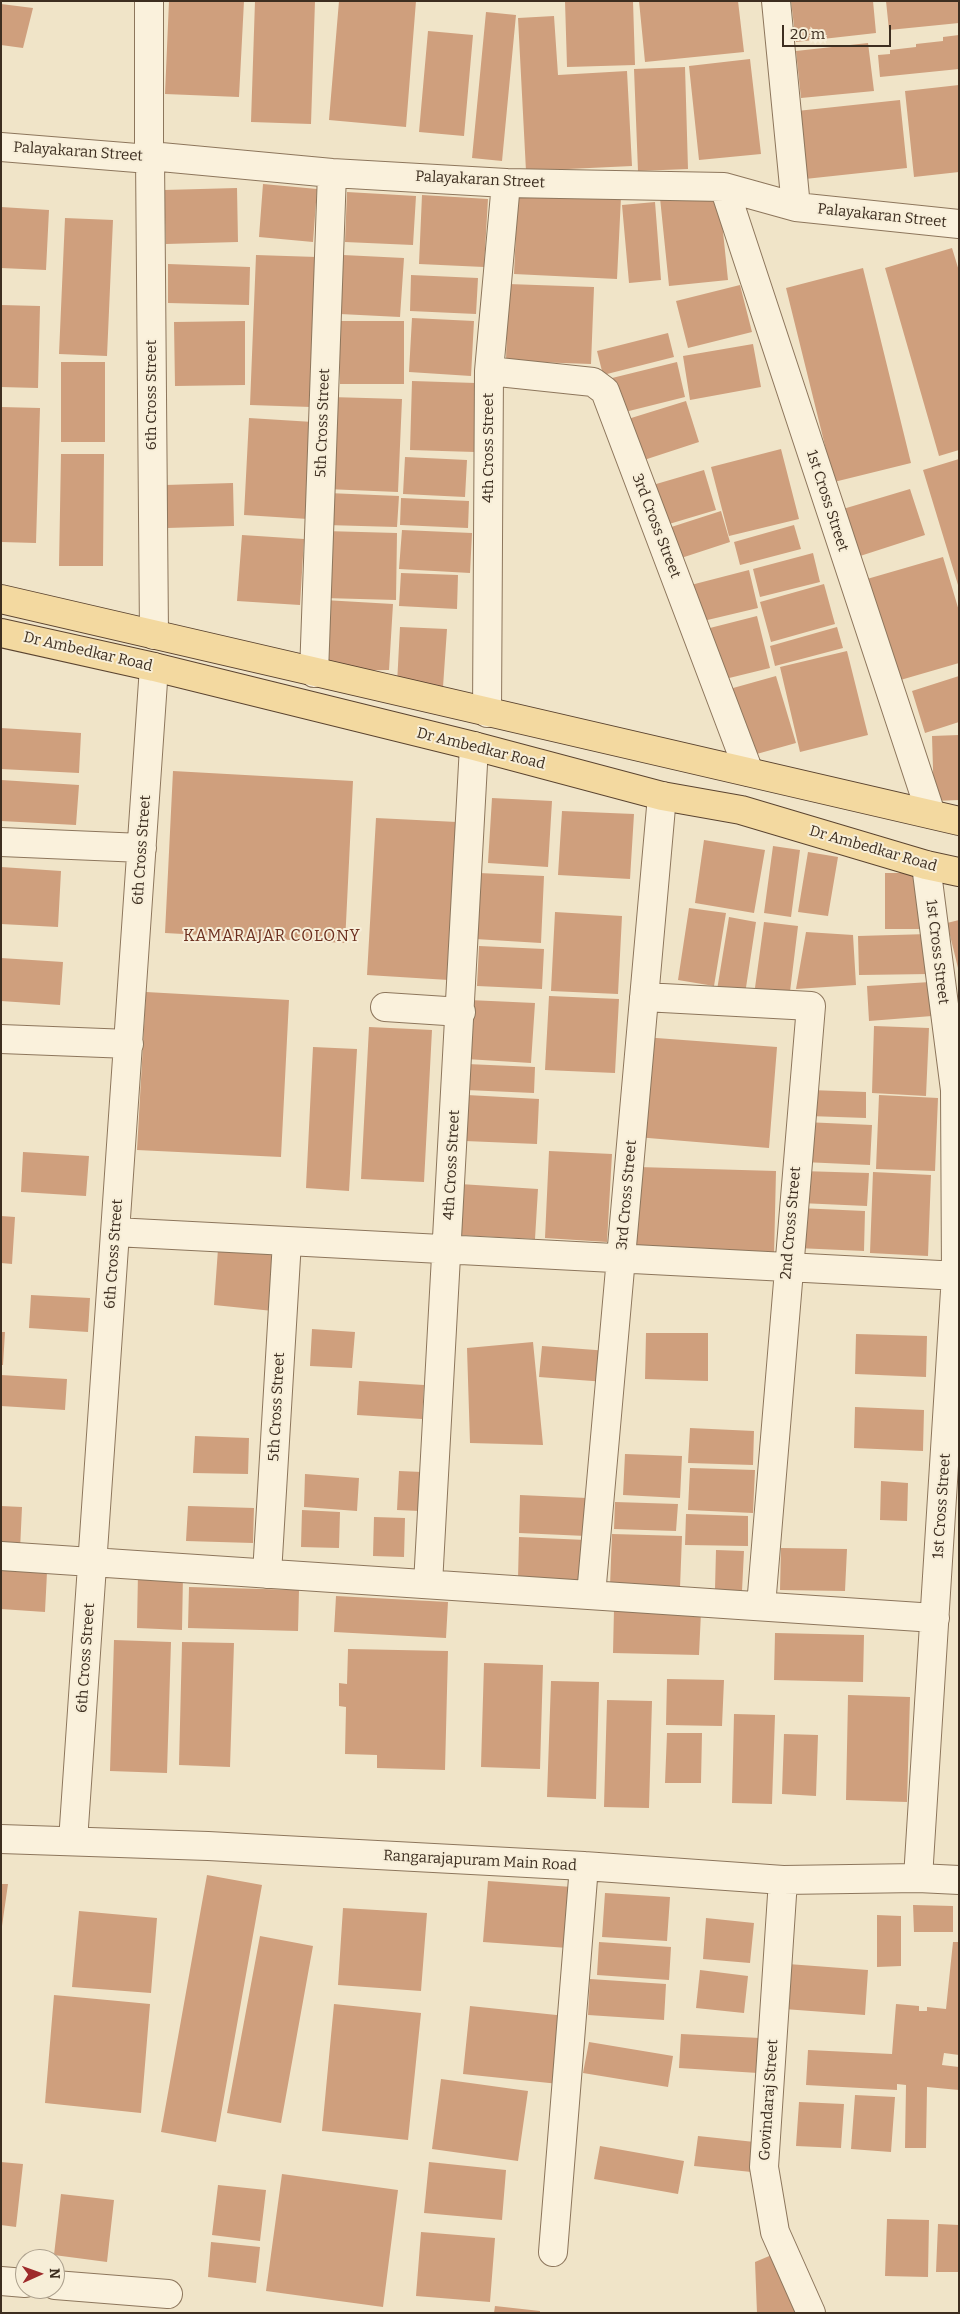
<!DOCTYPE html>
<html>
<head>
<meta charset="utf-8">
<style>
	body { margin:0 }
	#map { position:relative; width:960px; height:2314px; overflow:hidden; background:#f0e4c8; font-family:Bitter,serif }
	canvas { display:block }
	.frame { position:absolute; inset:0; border:2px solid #3d2e20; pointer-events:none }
	.north { position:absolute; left:15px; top:2249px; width:50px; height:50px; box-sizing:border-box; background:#f7eed8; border:1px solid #ada18e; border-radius:50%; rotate:88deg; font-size:14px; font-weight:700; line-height:20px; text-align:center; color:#3d2e20 }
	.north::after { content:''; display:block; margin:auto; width:18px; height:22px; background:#9e2a2b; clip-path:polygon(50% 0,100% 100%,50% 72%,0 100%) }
	.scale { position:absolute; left:782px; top:25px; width:109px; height:22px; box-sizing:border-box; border:2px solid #3d2e20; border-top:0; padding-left:6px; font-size:15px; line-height:18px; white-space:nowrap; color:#3d2e20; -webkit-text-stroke:4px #f7eed8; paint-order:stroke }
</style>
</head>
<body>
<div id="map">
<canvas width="960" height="2314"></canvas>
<div class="frame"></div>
<div class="north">N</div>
<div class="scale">20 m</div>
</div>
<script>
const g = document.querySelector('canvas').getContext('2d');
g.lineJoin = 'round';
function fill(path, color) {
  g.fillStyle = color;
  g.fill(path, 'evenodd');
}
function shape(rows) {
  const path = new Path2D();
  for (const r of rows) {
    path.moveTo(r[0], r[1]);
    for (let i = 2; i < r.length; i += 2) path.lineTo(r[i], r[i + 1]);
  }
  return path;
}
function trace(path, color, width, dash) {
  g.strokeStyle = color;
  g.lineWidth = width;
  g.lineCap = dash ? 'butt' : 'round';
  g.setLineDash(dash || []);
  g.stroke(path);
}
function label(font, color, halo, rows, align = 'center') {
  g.font = font + ' Bitter,serif';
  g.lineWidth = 4;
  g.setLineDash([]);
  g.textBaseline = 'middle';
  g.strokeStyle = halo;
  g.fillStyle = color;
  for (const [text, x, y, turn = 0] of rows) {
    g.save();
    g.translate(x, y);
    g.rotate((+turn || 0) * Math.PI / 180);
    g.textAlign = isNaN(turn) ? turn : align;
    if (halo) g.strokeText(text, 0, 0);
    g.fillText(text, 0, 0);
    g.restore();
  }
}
const building = shape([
	[169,1,244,1,239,97,165,94],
	[255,1,315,1,311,124,251,122],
	[339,1,416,1,406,127,329,120],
	[565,1,633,1,635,65,567,67],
	[639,1,738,1,744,52,645,62],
	[791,1,873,1,876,33,796,42],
	[886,1,958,1,959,23,889,30],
	[1,4,33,8,23,48,1,45],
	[486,12,516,15,502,161,472,158],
	[554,16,558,75,627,71,632,166,526,171,518,18],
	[428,31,473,35,464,136,419,132],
	[959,35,959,69,880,77,878,55,890,54,890,50,916,47,916,44,943,41,943,37],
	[868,43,874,91,801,98,796,51],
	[750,59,761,154,699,160,689,66],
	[685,67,688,169,638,171,634,69],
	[959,85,959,172,914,177,905,91],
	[900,100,907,168,805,179,797,111],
	[263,184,317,189,313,242,259,237],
	[237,188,238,242,166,244,164,190],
	[518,191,621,197,617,279,514,274],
	[347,192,416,196,413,245,345,242],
	[719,193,728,280,669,286,660,198],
	[422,195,488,199,484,267,419,264],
	[655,202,661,280,629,283,622,205],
	[1,207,49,210,46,270,1,268],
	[65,218,113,220,107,356,59,354],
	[952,248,959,271,959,450,939,456,885,268],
	[256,255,317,257,311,407,250,405],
	[343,255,404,258,400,317,340,314],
	[168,264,250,267,249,305,168,303],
	[863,268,911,463,834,482,786,288],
	[411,275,478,278,476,314,410,311],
	[508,284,594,287,591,364,506,361],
	[740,285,752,332,688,348,676,301],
	[1,305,40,306,38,388,1,387],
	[412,318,474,321,471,376,409,372],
	[245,321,245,385,175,386,174,322],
	[340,321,404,321,404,384,340,384],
	[668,333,674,357,603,375,597,351],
	[753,344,761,387,690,400,683,356],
	[61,362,105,362,105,442,61,442],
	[677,362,685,397,617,414,608,379],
	[412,381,476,383,475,452,410,450],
	[330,397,402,399,398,492,326,489],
	[686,401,699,442,641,461,628,419],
	[1,407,40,408,36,543,1,542],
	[249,418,313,422,308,519,244,515],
	[781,449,799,519,729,536,711,467],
	[61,454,104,454,103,566,59,566],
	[405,457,467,460,465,497,403,494],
	[959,459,959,584,958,585,923,470],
	[704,470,716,510,659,527,646,487],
	[233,483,234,526,167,528,165,485],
	[910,489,925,535,857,557,843,509],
	[328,493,399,496,397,527,326,525],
	[401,498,469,501,468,528,400,525],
	[721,511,730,542,672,561,662,530],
	[794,525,801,549,740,565,734,542],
	[402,530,472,533,470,573,399,569],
	[325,531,397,533,396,600,324,598],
	[242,535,304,539,300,605,237,601],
	[813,553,820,582,760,597,753,569],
	[943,557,959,611,959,663,897,681,867,579],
	[749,570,758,608,699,622,687,586],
	[401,573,458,575,457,609,399,606],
	[824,584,835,624,771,642,760,602],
	[324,600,393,604,389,670,322,671],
	[757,616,770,668,721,680,706,629],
	[400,627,447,629,443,687,397,684],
	[837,627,843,648,775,666,770,646],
	[847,651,868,735,800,752,780,667],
	[776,676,796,743,746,757,726,690],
	[959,676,959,722,925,733,912,691],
	[1,728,81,733,79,773,1,769],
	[959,735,959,800,934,801,932,736],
	[173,771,353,781,345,943,165,933],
	[1,780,79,785,76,825,1,821],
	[492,798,552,801,548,867,488,863],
	[562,811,634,814,630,879,558,875],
	[376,818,457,822,449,980,367,975],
	[704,840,765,850,754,913,695,903],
	[773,846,800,850,791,917,764,913],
	[808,852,838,857,828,916,798,912],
	[1,867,61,871,58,927,1,924],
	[479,873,544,876,541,943,475,939],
	[885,873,920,873,920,929,885,929],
	[689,908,726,913,714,986,678,980],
	[555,912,622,916,618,994,551,991],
	[729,917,756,922,745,994,717,990],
	[959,920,959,968,958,968,947,923],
	[764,922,798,926,789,1000,754,995],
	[806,932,853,935,856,985,796,989],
	[929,934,930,974,859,975,858,936],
	[479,946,544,949,542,989,477,986],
	[1,958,63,962,60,1005,1,1001],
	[930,982,932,1016,869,1021,867,986],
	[146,992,289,1000,281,1157,137,1150],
	[549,996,619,999,615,1073,545,1070],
	[469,1000,535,1003,531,1063,466,1059],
	[874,1026,929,1028,926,1096,872,1093],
	[369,1027,432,1030,424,1182,361,1179],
	[643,1037,777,1047,769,1148,636,1137],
	[313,1047,357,1049,349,1191,306,1188],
	[467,1064,535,1067,534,1093,466,1090],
	[810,1090,866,1092,866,1118,809,1116],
	[467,1095,539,1099,537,1144,465,1141],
	[879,1095,938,1098,935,1171,876,1169],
	[804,1122,872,1125,870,1165,803,1162],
	[549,1151,612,1154,607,1242,545,1238],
	[23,1152,89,1156,86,1196,21,1192],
	[638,1167,776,1171,774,1256,633,1251],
	[801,1171,869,1173,867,1206,800,1203],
	[873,1172,931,1175,928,1256,870,1253],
	[460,1184,538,1189,535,1239,457,1235],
	[798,1208,865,1211,864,1251,797,1248],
	[1,1216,15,1217,12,1264,1,1263],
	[218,1249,271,1253,273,1311,214,1305],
	[31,1295,90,1298,88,1332,29,1328],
	[312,1329,355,1332,352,1368,310,1366],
	[1,1332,5,1332,3,1365,1,1365],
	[646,1333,708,1333,708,1381,645,1379],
	[856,1334,927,1336,926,1377,855,1374],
	[533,1342,543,1445,470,1443,467,1348],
	[542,1346,609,1351,606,1382,539,1377],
	[1,1375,67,1379,65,1410,1,1406],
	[359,1381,424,1385,422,1419,357,1415],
	[855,1407,924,1410,923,1451,854,1448],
	[690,1428,754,1431,753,1465,688,1463],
	[195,1436,249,1438,248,1474,193,1473],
	[625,1454,682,1456,680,1498,623,1495],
	[690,1468,755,1470,753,1513,688,1510],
	[399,1471,422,1472,420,1511,397,1510],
	[305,1474,359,1478,357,1511,304,1507],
	[881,1481,908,1483,907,1521,880,1520],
	[520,1495,587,1498,586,1536,519,1533],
	[615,1502,678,1504,676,1531,614,1529],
	[1,1506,22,1507,20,1550,1,1549],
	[188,1506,254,1508,253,1543,186,1541],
	[302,1510,340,1512,339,1548,301,1547],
	[686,1514,748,1516,748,1546,685,1545],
	[374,1517,405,1518,404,1557,373,1556],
	[612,1534,682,1536,680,1588,610,1586],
	[519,1537,586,1540,585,1581,518,1579],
	[781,1548,847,1549,845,1591,780,1590],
	[716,1550,744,1551,742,1591,715,1589],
	[1,1569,47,1572,45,1612,1,1609],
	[138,1572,183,1574,182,1630,137,1628],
	[189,1587,299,1590,298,1631,188,1628],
	[336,1596,448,1602,446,1638,334,1632],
	[614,1609,701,1612,699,1655,613,1653],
	[775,1633,864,1635,863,1682,774,1680],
	[114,1640,171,1642,167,1773,110,1771],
	[182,1642,234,1643,230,1767,179,1765],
	[348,1649,448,1651,445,1770,377,1768,377,1755,345,1754,346,1707,339,1706,339,1683,347,1684],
	[484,1663,543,1665,540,1769,481,1767],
	[667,1679,724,1680,722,1726,666,1725],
	[551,1681,599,1682,596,1799,547,1797],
	[848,1695,910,1697,907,1802,846,1800],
	[607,1700,652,1701,649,1808,604,1807],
	[734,1714,775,1715,772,1804,732,1803],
	[667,1733,702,1733,701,1783,665,1783],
	[784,1734,818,1735,816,1796,782,1794],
	[207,1875,262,1885,216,2142,161,2132],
	[488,1881,572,1887,568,1948,483,1942],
	[1,1884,8,1884,2,1926,1,1926],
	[605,1893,670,1897,667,1941,602,1937],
	[913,1905,953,1906,953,1932,914,1932],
	[343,1908,427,1913,421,1991,338,1985],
	[79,1911,157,1918,151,1993,72,1987],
	[877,1915,901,1916,901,1966,877,1967],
	[706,1918,754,1923,750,1963,703,1959],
	[260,1936,313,1946,281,2123,227,2113],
	[599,1942,671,1947,669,1980,597,1975],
	[953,1942,959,1942,959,2055,944,2053,942,2065,959,2067,959,2090,927,2087,926,2148,905,2148,906,2085,897,2084,897,2090,806,2085,808,2050,892,2054,896,2004,919,2006,919,2011,927,2011,927,2007,946,2009],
	[788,1964,868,1970,865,2015,784,2009],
	[700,1970,748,1976,744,2013,696,2008],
	[590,1979,666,1984,664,2020,588,2015],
	[54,1995,150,2004,141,2113,45,2103],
	[334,2004,421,2013,408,2140,322,2131],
	[470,2006,566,2016,559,2084,463,2074],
	[681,2034,760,2038,758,2073,679,2068],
	[589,2042,673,2056,668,2087,583,2073],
	[441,2079,528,2091,518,2161,432,2149],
	[855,2095,895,2097,891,2152,851,2149],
	[799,2102,844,2104,841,2148,796,2146],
	[698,2136,764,2143,761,2173,694,2166],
	[600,2146,684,2161,678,2194,594,2179],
	[1,2162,23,2164,16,2227,1,2225],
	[429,2162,506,2170,502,2220,424,2213],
	[282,2174,398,2190,383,2307,266,2291],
	[218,2185,266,2190,260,2241,212,2235],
	[61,2194,114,2200,107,2262,54,2255],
	[887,2219,929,2220,928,2277,885,2276],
	[938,2224,959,2225,959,2272,936,2272],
	[421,2232,495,2238,490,2302,416,2296],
	[211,2242,260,2247,256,2283,208,2277],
	[774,2254,795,2313,757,2313,755,2262],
	[495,2306,540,2311,540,2313,494,2313]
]);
const minor = shape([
	[149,1,149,159],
	[776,1,796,207],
	[1,147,149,159,150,156,332,173,506,183,724,187,796,207,959,224],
	[150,156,154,635],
	[724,187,931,814],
	[489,371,593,382,605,391,749,772],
	[314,673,332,173],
	[487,713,489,371,506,183],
	[1,842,142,848],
	[644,997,811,1006,761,1606],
	[385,1007,461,1012],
	[1,1039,129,1044],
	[115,1232,959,1276],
	[1,1556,935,1618],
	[267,1574,287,1241],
	[428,1584,474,746],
	[591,1595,662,796],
	[1,1839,208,1846,584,1866,783,1880,918,1878,959,1880],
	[73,1841,154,667],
	[918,1878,956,1275,955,1090,926,865],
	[783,1880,764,2167,775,2232,811,2313],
	[553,2252,584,1866],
	[1,2281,25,2283],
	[55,2285,168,2294]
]);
const major = shape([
	[1,599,959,821],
	[1,633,154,667,474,746,662,796,741,810,926,865,959,872]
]);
const streetNames = [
	["Palayakaran Street",78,152,4],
	["Palayakaran Street",480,180,3],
	["Palayakaran Street",882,216,6],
	["6th Cross Street",152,395,-90],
	["5th Cross Street",323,423,-88],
	["4th Cross Street",489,448,-90],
	["1st Cross Street",827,501,72],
	["3rd Cross Street",656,526,69],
	["Dr Ambedkar Road",88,652,13],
	["Dr Ambedkar Road",481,749,14],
	["Dr Ambedkar Road",873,849,16],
	["6th Cross Street",142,850,-86],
	["1st Cross Street",937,952,83],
	["4th Cross Street",452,1165,-87],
	["3rd Cross Street",627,1195,-85],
	["2nd Cross Street",791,1223,-85],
	["6th Cross Street",114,1254,-86],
	["5th Cross Street",277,1407,-87],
	["1st Cross Street",942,1506,-86],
	["6th Cross Street",86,1658,-86],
	["Rangarajapuram Main Road",480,1861,3],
	["Govindaraj Street",769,2100,-86]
];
const neighbourhoodNames = [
	["KAMARAJAR COLONY",272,937]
];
fill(building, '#cf9f7d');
trace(minor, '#8d765c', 30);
trace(major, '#5b4430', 30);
trace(minor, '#faf1dc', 28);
trace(major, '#f3d9a0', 28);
label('15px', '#3d2e20', '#f7eed8', streetNames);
g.letterSpacing = '1px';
label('16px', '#6b2e1e', '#f7eed8', neighbourhoodNames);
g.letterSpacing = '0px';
</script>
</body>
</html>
